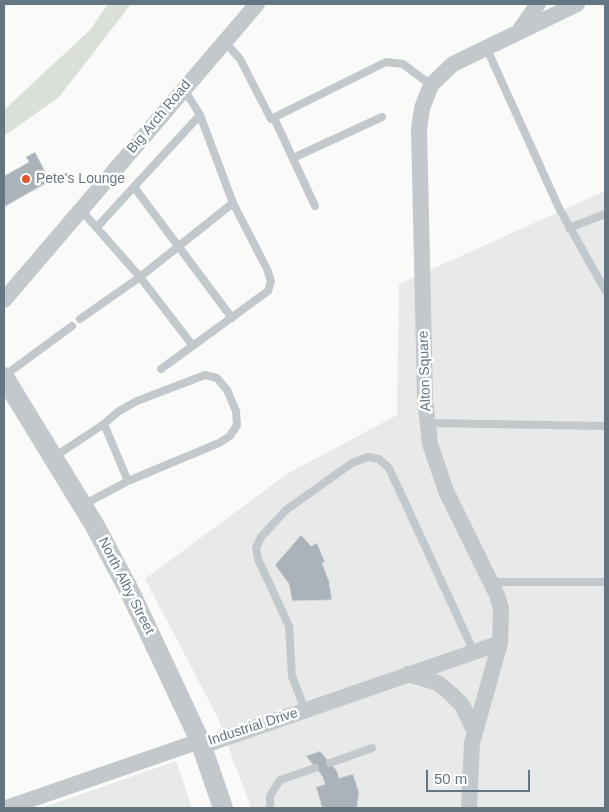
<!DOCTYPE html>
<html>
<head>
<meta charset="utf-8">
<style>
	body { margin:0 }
	#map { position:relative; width:609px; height:812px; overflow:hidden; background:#fafaf8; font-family:Arial,sans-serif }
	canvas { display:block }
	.frame { position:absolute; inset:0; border:5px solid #657683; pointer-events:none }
	.scale { position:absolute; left:426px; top:770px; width:104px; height:22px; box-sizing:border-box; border:2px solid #657683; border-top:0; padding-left:6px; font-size:15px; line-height:18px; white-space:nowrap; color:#657683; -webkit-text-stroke:4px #fff; paint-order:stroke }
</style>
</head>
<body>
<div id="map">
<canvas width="609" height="812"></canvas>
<div class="frame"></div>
<div class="scale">50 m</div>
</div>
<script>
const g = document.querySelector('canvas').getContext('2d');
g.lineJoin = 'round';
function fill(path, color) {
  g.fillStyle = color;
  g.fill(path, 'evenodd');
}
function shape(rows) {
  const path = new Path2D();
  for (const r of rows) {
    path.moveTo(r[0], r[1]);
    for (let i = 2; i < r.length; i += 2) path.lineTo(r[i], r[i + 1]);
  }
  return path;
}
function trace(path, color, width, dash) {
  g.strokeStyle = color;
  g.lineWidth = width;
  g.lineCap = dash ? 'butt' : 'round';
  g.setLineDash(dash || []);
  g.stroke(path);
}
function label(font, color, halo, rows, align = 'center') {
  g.font = font + ' Arial,sans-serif';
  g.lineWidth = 5;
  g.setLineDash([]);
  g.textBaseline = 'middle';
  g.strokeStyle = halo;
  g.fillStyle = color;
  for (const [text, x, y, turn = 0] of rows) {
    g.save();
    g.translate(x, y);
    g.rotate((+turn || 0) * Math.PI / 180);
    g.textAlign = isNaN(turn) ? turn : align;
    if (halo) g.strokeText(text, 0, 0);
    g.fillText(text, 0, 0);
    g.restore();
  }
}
const built = shape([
	[605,191,605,808,251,808,217,716,145,579,287,474,397,415,399,284],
	[176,761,192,808,41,808]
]);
const green = shape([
	[108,4,131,4,59,97,4,136,4,110,91,29]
]);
const building = shape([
	[35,152,50,181,4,207,4,176,29,162,26,157,35,152],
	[301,535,311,546,317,543,325,562,322,563,329,581,332,600,292,601,289,584,275,565,301,535],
	[320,751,337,771,339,778,353,774,359,792,357,808,322,808,316,787,325,784,322,776,306,756,320,751]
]);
const service = shape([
	[224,41,240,59,271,119,386,62,403,64,431,85],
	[486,47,559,208,605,290],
	[274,118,315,206],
	[293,158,382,117],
	[134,187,232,318],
	[97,227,200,115,184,89],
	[569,228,605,214],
	[80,319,140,277,81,210],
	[193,346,140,277,233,203],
	[161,369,268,291,271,281,267,269,233,203,200,115],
	[4,376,72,326],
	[427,423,605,426],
	[104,424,119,411,137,401,205,375,217,378,227,390,236,411,237,425,230,436,219,443,128,481],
	[54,457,104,424,128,481,83,505],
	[491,582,605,582],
	[305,710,292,676,289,626,258,559,256,548,261,537,286,510,352,463,368,457,379,459,389,468,474,652],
	[330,763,372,748],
	[270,808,270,796,280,780,315,768]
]);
const minor = shape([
	[519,31,538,4],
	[4,300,257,4],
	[408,674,438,683,451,694,462,705,474,730],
	[6,808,200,741,205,745,500,643],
	[469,808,472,743,500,643,501,609,497,595,446,491,430,444,425,398,423,307,419,129,422,108,431,85,453,64,577,4]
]);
const tertiary = shape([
	[4,377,95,526,131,594,200,741,223,808]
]);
const markers = [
	[26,179,5,"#e4572e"]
];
const streetNames = [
	["Big Arch Road",159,117,-50],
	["Alton Square",425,371,-92],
	["North Alby Street",126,586,63],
	["Industrial Drive",253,727,-18]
];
const poiNames = [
	["Pete's Lounge",36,179]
];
fill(built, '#e8e9e9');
fill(green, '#dadfd7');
fill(building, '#aab3b9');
trace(building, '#dcdcda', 1);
trace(service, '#c3c8cc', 8);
trace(minor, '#c3c8cc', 16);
trace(tertiary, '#c3c8cc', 20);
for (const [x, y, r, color] of markers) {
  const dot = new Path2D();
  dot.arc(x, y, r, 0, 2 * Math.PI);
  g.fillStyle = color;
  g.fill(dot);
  trace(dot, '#fff', 2);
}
label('14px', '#657683', '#fff', streetNames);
label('14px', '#657683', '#fff', poiNames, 'left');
</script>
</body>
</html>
